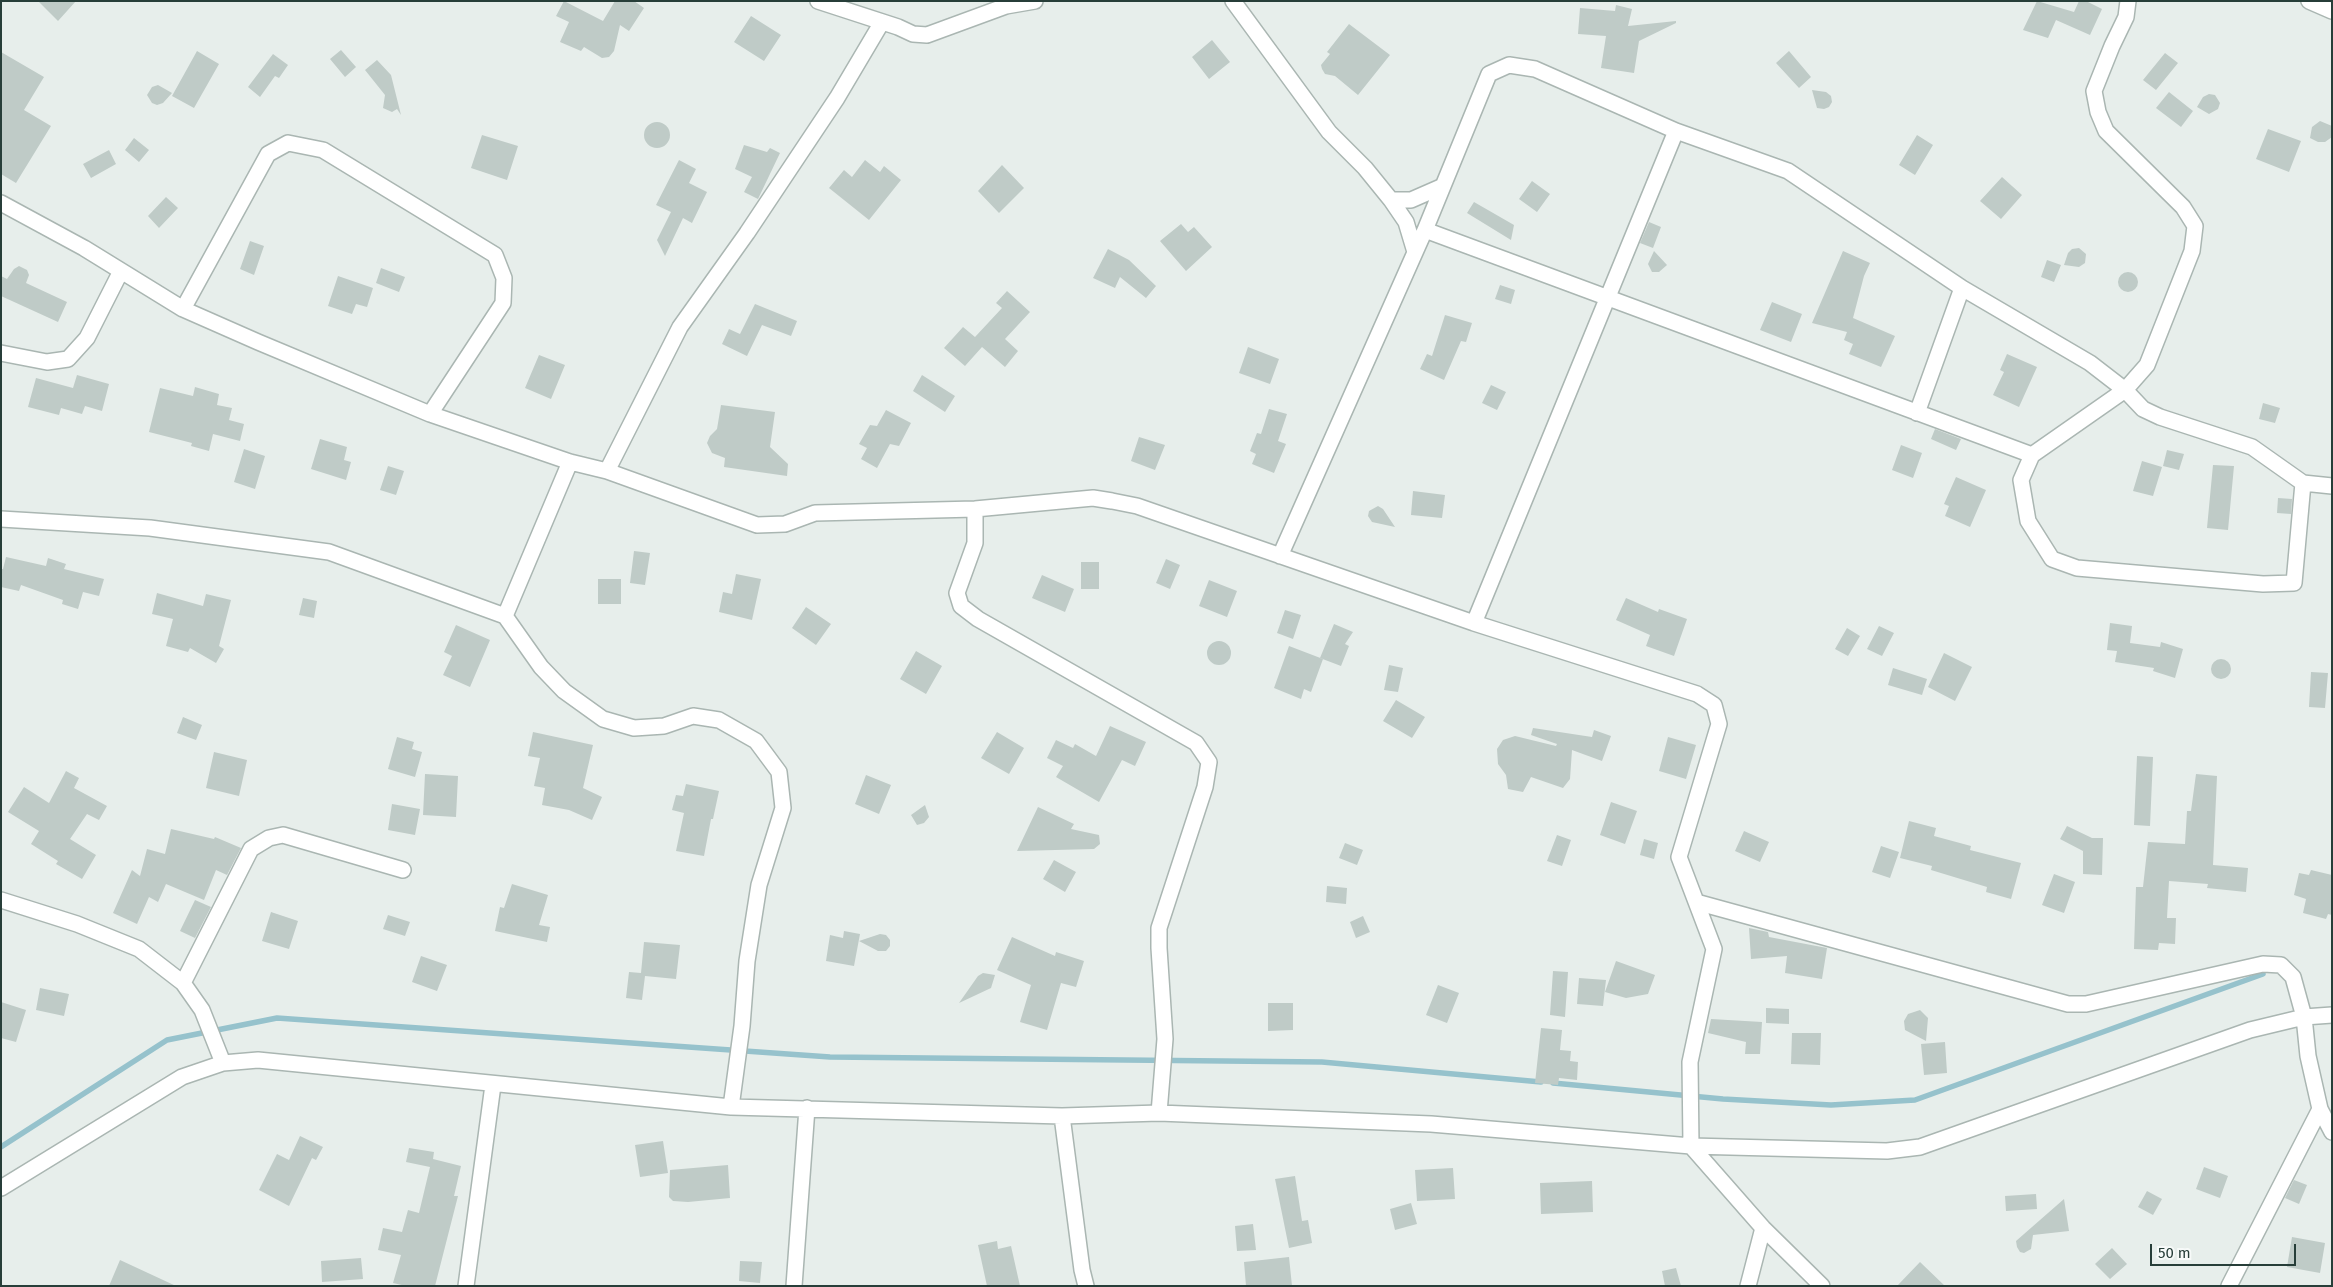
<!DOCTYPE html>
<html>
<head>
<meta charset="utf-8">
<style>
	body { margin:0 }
	#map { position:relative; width:2333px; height:1287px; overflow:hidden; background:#e7eeeb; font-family:"Fira Sans",sans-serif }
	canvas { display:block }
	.frame { position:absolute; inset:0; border:2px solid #273e39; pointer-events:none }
	.scale { position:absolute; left:2150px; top:1244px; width:146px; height:22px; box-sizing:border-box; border:2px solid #273e39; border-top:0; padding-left:6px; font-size:15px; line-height:18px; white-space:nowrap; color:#273e39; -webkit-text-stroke:4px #f7faf9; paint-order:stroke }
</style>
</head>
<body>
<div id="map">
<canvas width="2333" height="1287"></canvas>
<div class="frame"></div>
<div class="scale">50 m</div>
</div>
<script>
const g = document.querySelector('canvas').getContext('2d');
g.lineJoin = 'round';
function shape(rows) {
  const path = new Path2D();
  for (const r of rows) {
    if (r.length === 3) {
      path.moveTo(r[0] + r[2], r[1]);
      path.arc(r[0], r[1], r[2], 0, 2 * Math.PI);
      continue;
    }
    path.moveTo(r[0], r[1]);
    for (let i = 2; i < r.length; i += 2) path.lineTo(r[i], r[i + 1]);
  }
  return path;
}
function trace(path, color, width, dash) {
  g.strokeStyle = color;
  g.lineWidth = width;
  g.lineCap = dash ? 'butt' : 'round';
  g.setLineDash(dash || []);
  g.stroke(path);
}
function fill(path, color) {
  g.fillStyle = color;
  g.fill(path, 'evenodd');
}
const stream = shape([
	[1553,1083,1723,1099,1831,1105,1915,1100,2263,974],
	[1,1147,167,1040,277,1018,830,1057,1322,1062,1541,1082]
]);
const building = shape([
	[38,1,76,1,58,21],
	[564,1,603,21,615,1,634,1,644,8,629,31,620,25,614,51,609,57,602,58,584,47,581,51,560,42,569,22,556,16],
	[2037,1,2074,12,2079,1,2086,1,2102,9,2090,35,2056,20,2048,38,2023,30],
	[1616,5,1632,9,1628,26,1676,21,1676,23,1639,41,1634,73,1601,68,1606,36,1578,34,1580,8,1615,11],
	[751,16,781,35,764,61,734,42],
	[1349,24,1390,55,1358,95,1335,76,1325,74,1322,69,1321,65,1330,54,1327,52],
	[1212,40,1230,62,1209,79,1192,57],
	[341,50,356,67,345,77,330,59],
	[197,51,219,64,194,108,172,96],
	[1789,51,1811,77,1799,88,1776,63],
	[1,52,44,77,24,110,51,126,16,183,1,174],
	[2165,53,2178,63,2156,90,2143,80],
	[273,54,288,65,279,78,275,76,260,97,248,87],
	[377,60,391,75,401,115,397,109,392,112,383,108,385,95,365,70],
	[158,85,172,93,163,103,157,105,152,103,147,95,152,87],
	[1812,90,1826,92,1831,96,1832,102,1829,107,1824,109,1817,108],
	[2169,92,2193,111,2181,127,2156,108],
	[2209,94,2215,95,2220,103,2218,109,2209,114,2197,107,2203,97],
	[2320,121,2332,126,2332,137,2325,142,2318,142,2310,138,2312,127],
	[657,135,13],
	[2268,129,2301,141,2289,172,2256,159],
	[482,135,518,146,507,180,471,168],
	[1917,135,1933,145,1915,175,1899,165],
	[134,138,149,150,139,162,125,150],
	[744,145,767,152,770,148,780,153,758,199,744,192,752,177,735,169],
	[109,150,116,164,91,178,83,164],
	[679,160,696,169,689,183,707,192,692,223,683,218,665,256,657,240,671,212,656,205],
	[865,160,880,172,884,166,901,180,869,220,829,188,844,170,852,177],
	[1002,165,1024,188,999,213,978,191],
	[2002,177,2022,195,2001,219,1980,201],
	[1532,181,1550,194,1537,212,1519,199],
	[166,197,178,208,159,228,148,216],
	[1474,202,1514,225,1511,240,1467,213],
	[1649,222,1661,227,1653,248,1640,243],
	[1181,224,1188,232,1194,227,1212,247,1186,271,1160,241],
	[250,241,264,246,254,275,240,269],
	[2079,248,2086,254,2085,263,2079,267,2064,265,2068,253,2072,249],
	[1108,249,1129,260,1156,286,1146,298,1120,277,1115,288,1093,278],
	[1654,251,1667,265,1659,272,1652,272,1648,264],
	[1843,251,1870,263,1864,276,1853,318,1895,336,1881,367,1849,354,1853,344,1844,340,1847,332,1812,323],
	[2047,260,2061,265,2054,282,2041,277],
	[19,266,27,270,29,275,26,283,67,302,58,322,1,296,1,276,7,279,14,269],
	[381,268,405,277,399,292,376,283],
	[2128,282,10],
	[338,276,373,288,367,307,356,304,352,314,328,306],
	[1500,285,1515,290,1511,304,1495,299],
	[1007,291,1030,312,1005,339,1018,351,1005,367,982,347,965,366,944,348,963,327,975,337,1002,308,996,303],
	[1772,302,1802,314,1791,342,1760,330],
	[755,304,797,321,791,336,762,325,747,356,722,344,729,329,740,334],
	[1445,315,1472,323,1466,342,1461,341,1444,380,1420,369,1427,354,1432,356],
	[1248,347,1279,359,1270,384,1239,373],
	[2007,354,2037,367,2019,407,1993,395,2004,372,2000,370],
	[539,355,565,365,551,399,525,388],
	[77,375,109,384,102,411,85,406,82,414,61,408,59,415,28,407,36,378,73,388],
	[922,375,955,396,945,412,913,391],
	[1491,385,1506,392,1497,410,1482,403],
	[195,387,219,394,217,405,232,408,229,420,244,424,240,441,213,434,209,451,191,446,192,443,149,432,160,388,193,396],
	[2263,403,2280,408,2275,423,2259,419],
	[721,405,775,412,770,447,788,464,787,476,724,467,725,458,712,453,707,443,710,436,717,429],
	[1269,409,1287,414,1278,441,1286,444,1274,473,1252,464,1256,454,1250,451,1257,433,1261,434],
	[886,410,911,423,899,446,890,444,877,468,861,459,867,448,859,444,870,425,877,426],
	[1935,429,1961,439,1956,450,1931,439],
	[1139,437,1165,445,1155,470,1131,461],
	[320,439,347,447,344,460,351,462,346,480,311,469],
	[1901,445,1922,453,1913,478,1892,470],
	[244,449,265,456,255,489,234,482],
	[2167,450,2184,454,2179,470,2163,466],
	[2142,461,2162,467,2153,496,2133,491],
	[2213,465,2234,466,2228,530,2207,528],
	[388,466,404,471,396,495,380,490],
	[1956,477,1986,490,1970,527,1945,516,1949,506,1944,504],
	[1413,491,1445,495,1442,518,1411,515],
	[2278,498,2292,499,2291,514,2277,513],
	[1378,506,1383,509,1395,527,1372,522,1368,516,1369,511],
	[634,551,650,553,645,585,630,583],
	[6,557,46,566,48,558,66,564,64,569,104,579,99,596,83,592,78,609,62,604,63,600,21,585,19,591,1,587,1,569,3,569],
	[1166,559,1180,565,1170,589,1156,583],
	[1081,562,1099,562,1099,589,1081,589],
	[736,574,761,579,752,620,719,612,723,592,732,594],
	[1042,575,1074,589,1065,612,1032,598],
	[598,579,621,579,621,604,598,604],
	[1209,580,1237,591,1227,617,1199,606],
	[157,593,203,606,206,594,231,600,219,646,224,649,216,663,190,648,188,652,166,646,173,619,152,614],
	[303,598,317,601,314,618,299,615],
	[1626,598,1658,612,1659,609,1687,619,1674,656,1646,646,1650,635,1616,620],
	[806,607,831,624,816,645,792,628],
	[1285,610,1301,615,1293,639,1277,633],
	[2110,623,2132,626,2130,643,2160,647,2161,642,2183,649,2175,678,2153,671,2154,668,2115,662,2117,651,2107,650],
	[1334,624,1353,632,1345,644,1349,646,1341,666,1320,658],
	[456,625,490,640,470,687,443,675,452,656,444,652],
	[1879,626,1894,633,1882,656,1867,649],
	[1847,628,1860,636,1848,656,1835,649],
	[1219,653,12],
	[1289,646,1323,659,1311,692,1304,689,1301,699,1274,688],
	[916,651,942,666,926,694,900,679],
	[1944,653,1972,667,1955,701,1928,687],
	[2221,669,10],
	[1389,665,1403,668,1398,692,1384,690],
	[1893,668,1927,679,1922,695,1888,685],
	[2311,672,2328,673,2325,708,2309,707],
	[1396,700,1425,717,1412,738,1383,721],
	[183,717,202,725,196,740,177,733],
	[1110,726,1146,742,1135,766,1122,760,1099,802,1056,777,1063,766,1047,758,1056,740,1073,748,1075,744,1096,756],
	[1533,728,1592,737,1594,730,1611,736,1602,761,1572,750,1570,779,1563,788,1531,777,1523,792,1508,789,1506,775,1498,764,1497,749,1503,740,1515,736,1556,746,1557,744,1531,735],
	[533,732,593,745,583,788,602,797,592,820,569,810,542,805,545,788,534,786,540,758,528,756],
	[997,732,1024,748,1009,774,981,758],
	[397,737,414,742,412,749,422,752,415,777,388,769],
	[1668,737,1696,745,1686,779,1659,771],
	[214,752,247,760,239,796,206,788],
	[2137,756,2153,757,2150,826,2134,825],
	[66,771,79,778,74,788,107,806,99,820,87,814,70,839,96,855,82,879,56,864,58,861,31,844,39,831,8,812,24,787,49,803],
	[425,774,458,776,456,817,423,815],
	[2196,774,2217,776,2213,865,2248,868,2246,892,2207,888,2208,884,2169,881,2167,918,2176,918,2175,944,2159,943,2158,950,2134,949,2136,887,2143,887,2148,842,2185,844,2187,811,2191,811],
	[866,775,891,785,879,814,855,804],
	[686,784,719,791,713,819,711,819,704,856,676,851,684,813,672,810,676,795,683,796],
	[1611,802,1637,811,1625,844,1600,835],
	[392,804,420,809,415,835,388,830],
	[925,805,929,817,924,823,917,825,911,815],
	[1038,807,1074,824,1071,829,1099,835,1100,844,1094,849,1017,851],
	[1909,821,1936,828,1934,836,1971,846,1970,850,2021,863,2011,899,1986,892,1987,887,1931,870,1932,866,1900,858],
	[2067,826,2092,838,2103,838,2102,875,2083,874,2083,851,2060,839],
	[171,829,214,839,215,837,241,848,227,875,216,870,204,900,166,884,158,902,149,897,137,924,113,913,132,870,140,876,147,849,165,854],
	[1744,831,1769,842,1760,862,1735,851],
	[1557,835,1571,840,1562,866,1547,861],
	[1644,839,1658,843,1654,859,1640,855],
	[1345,843,1363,850,1357,865,1339,858],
	[1881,846,1899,852,1890,878,1872,872],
	[1054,860,1076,872,1065,892,1043,879],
	[2311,870,2332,875,2332,915,2328,914,2326,919,2303,913,2306,899,2294,895,2299,873,2309,875],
	[2054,874,2075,882,2064,913,2042,905],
	[512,884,548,895,539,925,550,927,547,942,495,931,500,907,504,908],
	[1327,886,1347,888,1346,904,1326,902],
	[195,900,211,907,195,938,180,931],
	[271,912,298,921,289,949,262,941],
	[388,915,410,922,405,936,383,929],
	[1363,916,1370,932,1356,938,1350,922],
	[1749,928,1768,932,1769,937,1827,948,1822,979,1785,973,1787,956,1751,959],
	[844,931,860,934,854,966,826,961,830,935,843,938],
	[880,934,886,935,890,940,890,946,886,951,878,951,859,941],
	[1012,937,1055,956,1056,952,1084,961,1076,987,1061,983,1047,1030,1020,1022,1031,985,997,970],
	[644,942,680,945,676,979,645,976,642,1000,626,998,629,972,641,973],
	[421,956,447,965,437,991,412,982],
	[1616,961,1655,975,1648,994,1626,998,1605,992],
	[1553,971,1568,972,1565,1017,1550,1015],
	[983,973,995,975,991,988,959,1003,978,976],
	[1579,978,1606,980,1603,1006,1577,1004],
	[1438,985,1459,993,1447,1023,1426,1015],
	[40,988,69,994,64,1016,36,1010],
	[1,1002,26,1010,16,1042,1,1038],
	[1268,1003,1293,1003,1293,1030,1268,1031],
	[1766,1008,1789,1009,1789,1024,1766,1023],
	[1920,1010,1928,1018,1926,1041,1905,1030,1904,1021,1908,1014],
	[1711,1019,1762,1022,1760,1054,1745,1054,1746,1042,1708,1033],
	[1541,1028,1562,1030,1560,1050,1571,1051,1570,1061,1578,1062,1577,1080,1559,1078,1558,1085,1535,1083],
	[1792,1033,1821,1033,1820,1065,1791,1064],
	[1945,1042,1947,1073,1924,1075,1921,1044],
	[300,1136,323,1147,316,1160,312,1158,289,1206,259,1190,277,1154,289,1160],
	[663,1141,668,1173,640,1177,635,1145],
	[409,1148,434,1152,433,1159,461,1166,454,1196,458,1196,435,1286,406,1286,393,1283,401,1255,378,1250,383,1228,402,1232,408,1210,419,1213,430,1167,406,1162],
	[728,1165,730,1198,688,1202,673,1201,669,1197,670,1170],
	[2204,1167,2228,1176,2220,1198,2196,1189],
	[1453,1168,1455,1199,1417,1201,1415,1170],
	[1295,1176,1302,1221,1308,1220,1312,1243,1289,1248,1275,1179],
	[2294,1180,2307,1185,2299,1204,2285,1198],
	[1592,1181,1593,1212,1541,1214,1540,1183],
	[2147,1191,2162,1199,2153,1215,2138,1207],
	[2036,1194,2037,1209,2006,1211,2005,1196],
	[2064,1199,2069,1231,2033,1235,2031,1249,2024,1253,2020,1252,2017,1247,2016,1241],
	[1411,1203,1417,1224,1395,1230,1390,1209],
	[1253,1224,1256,1250,1237,1251,1235,1226],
	[2292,1237,2325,1243,2320,1273,2287,1267],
	[997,1241,998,1249,1011,1246,1020,1286,987,1286,978,1245],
	[2112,1248,2127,1264,2110,1279,2095,1264],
	[1289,1257,1292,1286,1246,1286,1244,1262],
	[361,1258,363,1279,322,1282,321,1261],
	[120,1260,176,1286,109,1286],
	[740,1261,762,1262,760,1283,739,1281],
	[1920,1262,1945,1286,1897,1286],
	[1676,1268,1681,1286,1665,1286,1662,1271]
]);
const minor = shape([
	[818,1,898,27,913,34,927,35,1006,6,1035,1],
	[1233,1,1329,132,1365,168,1391,200,1406,222,1415,252],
	[2128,1,2126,17,2112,46,2094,91,2098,112,2106,131,2183,207,2195,226,2192,251,2147,365,2125,390,2032,455,2021,480,2028,521,2052,559,2077,568,2263,584,2294,583,2303,483],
	[2309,1,2332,11],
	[1391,200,1411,200,1443,186],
	[1,203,84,248,183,309,258,342,430,414,570,462,607,471,757,525,785,524,815,513,975,509,1093,498,1112,501,1137,506,1474,623,1697,694,1714,705,1719,724,1679,857,1714,949,1690,1062,1691,1146,1763,1228,1822,1286],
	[1425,230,2032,455],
	[183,309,268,154,288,143,323,150,495,255,504,278,503,303,430,414],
	[1,353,47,362,68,359,87,338,121,271],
	[1917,413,1962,288],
	[607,471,680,327,747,233,837,98,882,22],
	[975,509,975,543,957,593,961,606,978,619,1196,743,1209,762,1205,787,1159,928,1159,948,1165,1039,1159,1113],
	[1,519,150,528,329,552,505,616,541,667,564,691,603,719,634,728,664,726,693,716,719,720,756,741,779,772,783,808,759,885,747,961,742,1026,731,1107],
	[1280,556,1425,230,1489,74,1509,65,1535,69,1676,131,1788,171,1962,288,2090,363,2125,390,2143,409,2160,417,2252,447,2303,483,2332,486],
	[505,616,570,462],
	[1474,623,1676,131],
	[1,900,77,924,139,949,183,983,202,1010,223,1063],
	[1696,902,2068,1004,2086,1004,2263,964,2281,965,2293,977,2304,1017,2308,1056,2320,1109,2332,1132],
	[183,983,251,849,269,838,283,835,403,870],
	[1062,1116,1082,1270,1086,1286],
	[1,1188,182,1077,223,1063,258,1060,731,1107,1062,1116,1159,1113,1431,1124,1691,1146,1887,1151,1920,1147,2250,1030,2304,1017,2332,1015],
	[466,1286,493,1085],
	[794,1286,807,1108],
	[1748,1286,1763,1228],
	[2229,1286,2320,1109]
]);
trace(stream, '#96c2cc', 5.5);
fill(building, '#bfcbc7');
trace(minor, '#aab6b2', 18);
trace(minor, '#fff', 15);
</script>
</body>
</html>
